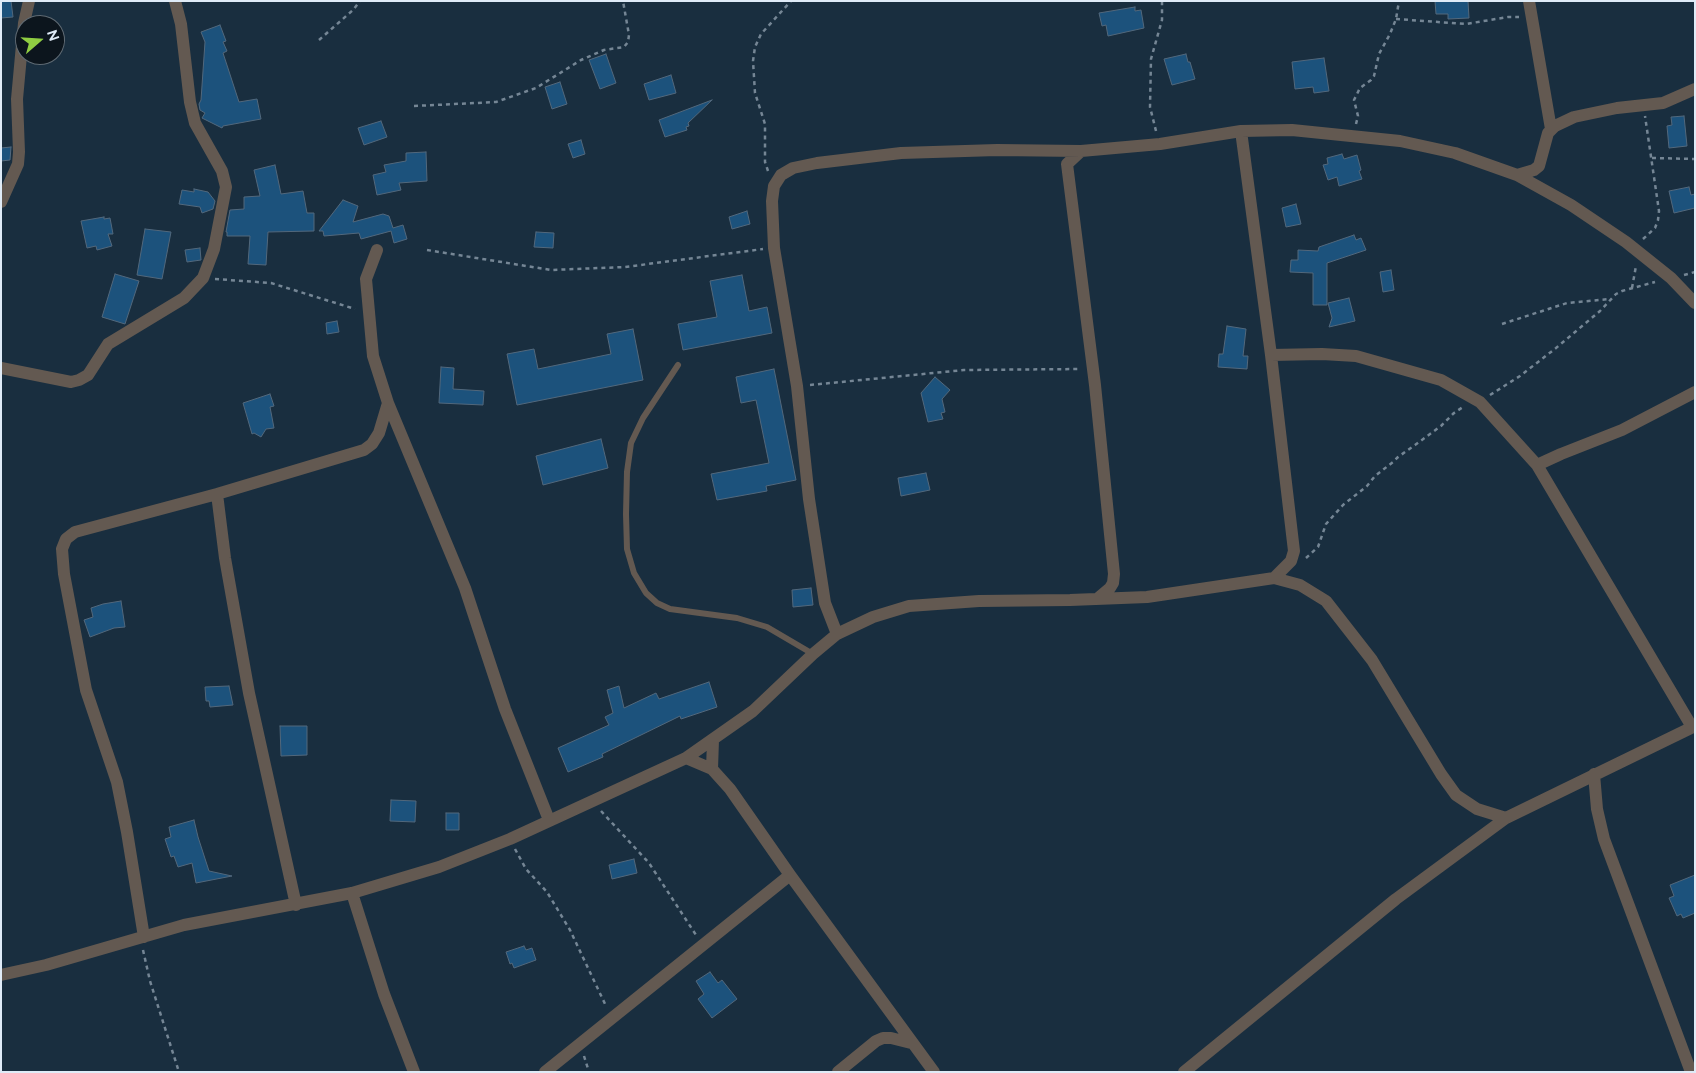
<!DOCTYPE html>
<html>
<head>
<meta charset="utf-8">
<style>
	body { margin:0 }
	#map { position:relative; width:1696px; height:1073px; overflow:hidden; background:#192e3f; font-family:Raleway,sans-serif }
	canvas { display:block }
	.frame { position:absolute; inset:0; border:2px solid #dfebf7; pointer-events:none }
	.north { position:absolute; left:15px; top:15px; width:50px; height:50px; box-sizing:border-box; background:#0c151d; border:1px solid #606b74; border-radius:50%; rotate:71deg; font-size:14px; font-weight:700; line-height:20px; text-align:center; color:#dfebf7 }
	.north::after { content:''; display:block; margin:auto; width:18px; height:22px; background:#8fcd42; clip-path:polygon(50% 0,100% 100%,50% 72%,0 100%) }
</style>
</head>
<body>
<div id="map">
<canvas width="1696" height="1073"></canvas>
<div class="frame"></div>
<div class="north">N</div>
</div>
<script>
const g = document.querySelector('canvas').getContext('2d');
g.lineJoin = 'round';
function fill(path, color) {
  g.fillStyle = color;
  g.fill(path, 'evenodd');
}
function shape(rows) {
  const path = new Path2D();
  for (const r of rows) {
    path.moveTo(r[0], r[1]);
    for (let i = 2; i < r.length; i += 2) path.lineTo(r[i], r[i + 1]);
  }
  return path;
}
function trace(path, color, width, dash) {
  g.strokeStyle = color;
  g.lineWidth = width;
  g.lineCap = dash ? 'butt' : 'round';
  g.setLineDash(dash || []);
  g.stroke(path);
}
const building = shape([
	[1,1,11,1,13,17,1,18,1,1],
	[1435,1,1468,1,1469,18,1448,19,1448,14,1436,14,1435,1],
	[1135,7,1135,11,1141,10,1144,28,1108,36,1106,25,1102,26,1099,13,1135,7],
	[220,25,226,41,223,42,227,51,223,53,239,102,257,99,261,119,223,126,222,128,202,118,205,113,200,110,199,104,201,100,205,42,201,32,220,25],
	[606,54,616,83,600,89,589,60,606,54],
	[1186,54,1188,62,1190,62,1195,79,1172,85,1164,59,1186,54],
	[1324,58,1329,91,1314,93,1313,87,1295,89,1292,62,1324,58],
	[671,75,676,93,649,100,644,84,671,75],
	[560,82,567,104,552,109,545,87,560,82],
	[712,100,688,123,689,126,686,127,687,130,665,137,659,120,712,100],
	[1684,116,1687,146,1669,148,1667,126,1672,125,1671,117,1684,116],
	[381,121,387,137,364,145,358,128,381,121],
	[581,140,585,154,573,158,568,144,581,140],
	[11,147,10,160,1,161,1,148,11,147],
	[426,152,427,181,399,183,401,190,377,195,373,175,386,172,384,165,406,161,406,153,426,152],
	[1342,154,1344,159,1357,155,1361,170,1359,171,1362,179,1339,186,1337,177,1328,180,1323,165,1328,164,1327,158,1342,154],
	[275,165,281,194,303,191,307,213,314,213,314,231,268,232,266,265,248,264,250,236,227,236,227,232,226,232,230,210,244,209,244,197,260,196,254,170,275,165],
	[1689,187,1691,195,1695,194,1695,208,1674,213,1669,191,1689,187],
	[194,189,208,192,215,201,213,209,202,213,200,207,179,204,182,190,194,192,194,189],
	[343,200,358,206,353,222,383,214,389,216,393,228,403,225,407,239,394,243,391,231,361,239,359,233,324,236,323,231,319,231,343,200],
	[1296,204,1301,224,1286,227,1282,208,1296,204],
	[747,211,750,224,732,229,729,217,747,211],
	[104,217,104,219,110,218,113,234,108,234,112,246,97,250,96,246,87,248,81,221,104,217],
	[145,229,171,232,162,279,137,275,145,229],
	[536,232,554,233,553,248,534,247,536,232],
	[1354,235,1356,240,1361,238,1366,250,1327,263,1327,305,1313,305,1313,273,1290,272,1291,260,1298,260,1298,250,1318,251,1319,247,1354,235],
	[200,248,201,260,187,262,185,250,200,248],
	[1391,270,1394,290,1383,292,1380,272,1391,270],
	[115,274,139,281,125,324,102,317,115,274],
	[742,275,749,311,767,307,772,333,683,350,678,324,717,317,710,281,742,275],
	[1349,298,1355,321,1329,327,1332,318,1328,303,1349,298],
	[337,321,339,332,327,334,326,323,337,321],
	[1227,326,1246,329,1243,356,1248,356,1247,369,1218,367,1219,354,1223,354,1227,326],
	[633,329,643,380,517,405,507,354,534,349,538,369,611,354,607,334,633,329],
	[441,367,454,368,453,389,484,391,483,405,439,403,441,367],
	[774,369,796,480,766,486,767,491,717,500,711,474,769,463,756,400,741,403,736,377,774,369],
	[935,377,950,390,942,399,945,412,941,413,943,419,928,422,921,393,935,377],
	[270,394,274,406,270,407,274,428,266,429,261,437,254,433,252,434,243,403,270,394],
	[601,439,608,468,543,485,536,456,601,439],
	[926,473,930,490,901,496,898,478,926,473],
	[811,588,813,605,793,607,792,590,811,588],
	[121,601,125,627,114,628,90,637,84,620,93,617,91,608,103,604,121,601],
	[709,682,717,707,681,719,680,716,602,754,603,757,568,772,558,748,609,725,605,717,613,713,607,690,619,686,624,708,656,693,659,699,709,682],
	[229,686,233,705,210,707,209,701,206,701,205,687,229,686],
	[280,726,307,726,307,755,281,756,280,726],
	[391,800,416,801,415,822,390,821,391,800],
	[446,813,459,813,459,830,446,830,446,813],
	[194,820,198,837,209,871,232,876,196,883,192,863,178,867,174,856,171,857,165,839,171,837,169,827,194,820],
	[634,859,637,873,612,879,609,865,634,859],
	[1695,875,1695,913,1683,918,1681,914,1677,916,1669,898,1674,896,1670,885,1695,875],
	[524,946,526,950,532,948,536,960,514,968,512,963,510,964,506,952,524,946],
	[710,972,718,983,722,980,737,999,712,1018,698,999,704,994,696,981,710,972]
]);
const path = shape([
	[1396,19,1466,24,1508,17,1519,17],
	[319,40,353,10,360,1],
	[414,106,496,102,536,88,581,60,604,50,624,47,628,42,629,35,623,1],
	[1356,124,1358,116,1354,100,1360,88,1371,80,1374,76,1379,54,1390,34,1396,19,1399,1],
	[1156,131,1150,107,1151,59,1162,20,1162,1],
	[1652,158,1695,159],
	[768,171,765,162,765,124,755,93,753,61,755,47,761,34,791,1],
	[1643,239,1655,228,1658,220,1659,211,1645,116],
	[427,250,551,270,625,267,763,249],
	[1684,275,1695,272],
	[215,279,271,283,355,309],
	[1632,288,1636,266],
	[1502,324,1567,303,1610,299],
	[810,385,964,370,1081,369],
	[1490,395,1520,376,1556,348,1600,311,1616,294,1622,291,1655,282],
	[1306,558,1318,547,1326,524,1343,505,1367,486,1375,476,1393,462,1398,457,1415,445,1441,426,1454,413,1463,407],
	[601,811,649,863,696,935],
	[515,849,526,869,547,892,570,930,606,1006],
	[143,950,150,981,179,1072],
	[584,1056,589,1072]
]);
const service = shape([
	[678,365,643,418,631,443,627,472,626,514,627,549,634,573,646,593,657,603,670,609,737,618,767,627,813,654]
]);
const minor = shape([
	[1529,1,1551,129],
	[1241,131,1271,355,1294,551,1291,561,1274,578],
	[1081,151,1067,164,1095,385,1114,574,1113,583,1110,588,1097,599],
	[1517,175,1534,170,1539,166,1548,133,1555,126,1574,117,1617,108,1663,103,1695,89],
	[1,202,18,164,19,152,17,99,24,23,29,1],
	[377,250,366,279,373,356,388,403,465,588,505,709,549,820],
	[1271,355,1322,354,1356,356,1441,380,1480,402,1537,465,1692,727],
	[1,368,71,382,79,380,88,375,108,344,184,298,203,278,214,249,226,187,222,171,195,123,190,102,181,24,175,1],
	[1537,465,1561,454,1622,430,1695,392],
	[217,494,225,558,249,693,296,905],
	[837,634,825,603,809,499,797,386,774,248,772,201,774,186,781,175,793,168,817,163,901,153,997,150,1081,151,1160,144,1241,131,1292,130,1400,141,1455,153,1517,175,1571,205,1626,242,1671,278,1695,303],
	[686,758,712,769,730,789,790,875,934,1072],
	[712,769,713,740],
	[1594,774,1597,809,1604,839,1691,1072],
	[352,893,384,994,414,1072],
	[144,937,127,832,117,782,86,690,64,574,62,549,66,539,75,532,217,494,364,450,372,444,379,433,388,403],
	[1,975,46,965,184,925,352,893,439,867,510,839,686,758,753,711,813,654,837,634,873,617,909,606,979,601,1070,600,1147,597,1274,578,1300,585,1326,601,1372,660,1441,774,1456,795,1477,809,1506,818],
	[545,1072,790,875],
	[838,1072,876,1041,883,1038,891,1038,911,1043],
	[1184,1072,1396,899,1506,818,1695,726]
]);
fill(building, '#1c527c');
trace(building, '#52687c', 1);
trace(path, '#758695', 2.5, [4, 4]);
trace(service, '#635951', 6);
trace(minor, '#635951', 12);
</script>
</body>
</html>
